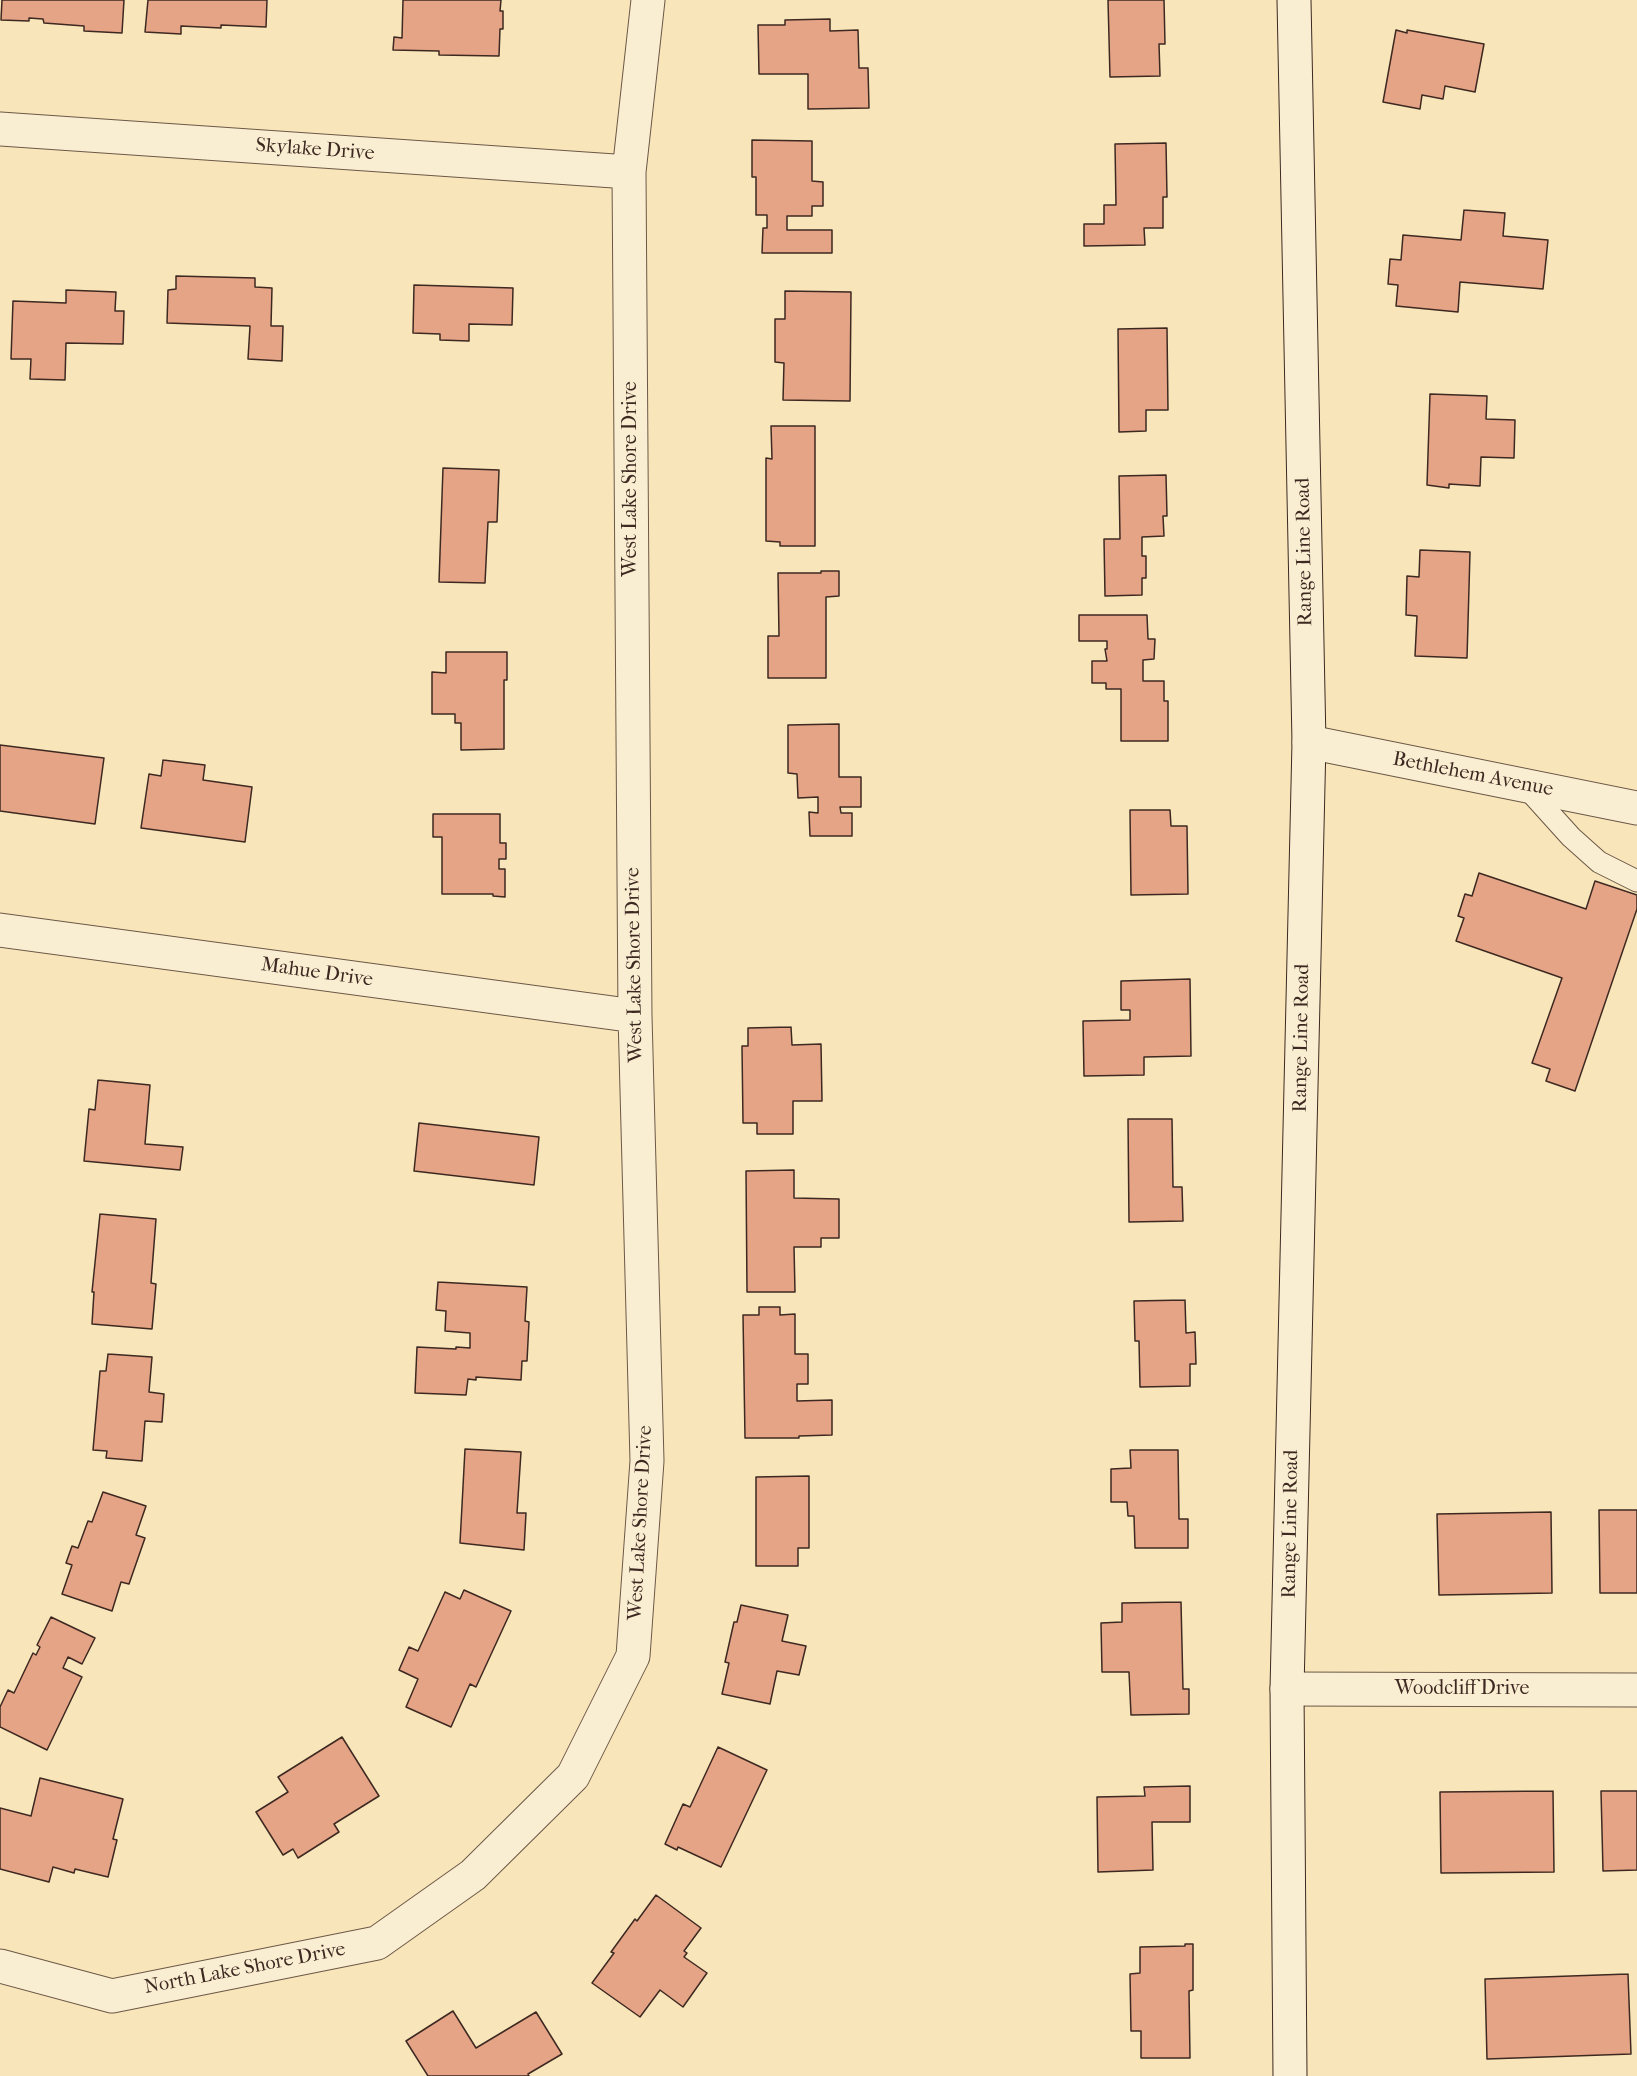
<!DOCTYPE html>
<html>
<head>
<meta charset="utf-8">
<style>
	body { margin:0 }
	canvas { display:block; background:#f8e5b9 }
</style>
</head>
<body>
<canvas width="1637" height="2076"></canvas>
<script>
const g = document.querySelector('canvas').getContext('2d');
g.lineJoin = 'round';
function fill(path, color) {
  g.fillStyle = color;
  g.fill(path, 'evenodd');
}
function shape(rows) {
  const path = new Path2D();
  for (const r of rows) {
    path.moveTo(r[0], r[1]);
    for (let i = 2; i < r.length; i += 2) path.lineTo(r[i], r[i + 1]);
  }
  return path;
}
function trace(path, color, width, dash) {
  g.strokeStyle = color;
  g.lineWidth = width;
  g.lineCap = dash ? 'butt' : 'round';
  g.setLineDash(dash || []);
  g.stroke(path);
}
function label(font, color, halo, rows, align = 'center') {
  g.font = font + ' "IM FELL French Canon",serif';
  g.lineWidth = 4.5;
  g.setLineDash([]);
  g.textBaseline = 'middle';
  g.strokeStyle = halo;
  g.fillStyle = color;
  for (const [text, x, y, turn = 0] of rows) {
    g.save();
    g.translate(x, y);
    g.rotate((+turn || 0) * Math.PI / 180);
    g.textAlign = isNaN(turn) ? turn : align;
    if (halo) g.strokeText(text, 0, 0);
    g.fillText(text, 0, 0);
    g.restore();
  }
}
const building = shape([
	[2,0,124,0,122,33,84,31,84,26,44,23,43,19,29,18,29,21,1,20,2,0],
	[148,0,267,0,266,27,221,25,221,28,181,26,181,34,145,32,148,0],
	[403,0,501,0,500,11,503,11,503,29,500,29,499,56,439,55,439,51,393,50,394,37,402,38,403,0],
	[1108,0,1164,0,1165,44,1159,44,1160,76,1110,77,1108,0],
	[830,19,830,31,858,30,859,68,868,68,869,108,808,109,808,74,759,74,758,25,785,25,785,20,830,19],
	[1396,30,1407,33,1407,30,1484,44,1475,92,1445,86,1443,99,1422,95,1420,109,1383,102,1396,30],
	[752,140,812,141,812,181,823,182,823,206,812,206,812,216,787,216,787,230,832,230,832,253,762,253,763,228,767,228,767,215,756,215,756,177,752,177,752,140],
	[1166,143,1167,197,1163,197,1163,228,1144,228,1145,245,1084,246,1084,224,1104,224,1104,205,1116,205,1115,144,1166,143],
	[1464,210,1505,213,1503,236,1548,240,1543,289,1460,282,1458,312,1396,306,1398,285,1388,284,1390,259,1401,260,1403,235,1461,240,1464,210],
	[176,276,255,278,255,287,272,288,271,326,283,326,282,361,248,359,250,326,167,323,168,290,176,289,176,276],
	[414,285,513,288,512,325,469,324,469,341,440,340,440,334,413,333,414,285],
	[66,290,116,292,115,311,124,311,123,344,66,343,65,380,30,379,31,359,11,359,13,301,66,303,66,290],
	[785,291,851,292,850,401,783,400,784,363,775,362,775,319,785,319,785,291],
	[1167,328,1168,410,1146,410,1146,431,1119,432,1118,329,1167,328],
	[1430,394,1487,396,1486,419,1515,420,1514,458,1481,457,1480,486,1449,484,1449,488,1427,485,1430,394],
	[771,426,815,426,815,546,780,546,780,542,766,541,766,458,772,459,771,426],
	[443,468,499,470,497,522,488,522,485,583,439,582,443,468],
	[1166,475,1167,516,1163,516,1164,536,1142,537,1142,556,1146,556,1146,578,1142,578,1142,595,1105,596,1104,539,1120,539,1119,476,1166,475],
	[1420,550,1470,552,1467,658,1415,656,1417,616,1406,615,1407,576,1419,577,1420,550],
	[821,571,839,571,839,596,826,597,826,678,768,678,768,636,779,636,778,573,821,573,821,571],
	[1079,615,1147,615,1148,639,1155,639,1154,659,1143,660,1143,681,1164,681,1164,701,1168,701,1168,741,1121,741,1121,689,1106,689,1106,683,1092,683,1092,661,1107,661,1105,649,1107,649,1107,641,1079,641,1079,615],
	[446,652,507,652,507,680,504,680,504,749,461,750,461,723,455,723,455,714,432,714,432,672,446,673,446,652],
	[839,724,839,777,861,777,861,807,840,807,841,813,852,813,852,836,810,836,809,812,818,813,818,797,798,798,797,774,788,773,788,725,839,724],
	[0,745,104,758,95,824,0,811,0,745],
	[163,760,205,765,203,780,252,787,245,842,141,828,149,774,161,776,163,760],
	[1130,810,1170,810,1171,826,1187,826,1188,894,1131,895,1130,810],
	[433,814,500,814,500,843,506,843,506,859,499,859,499,869,505,869,505,897,493,896,493,894,442,894,442,837,433,837,433,814],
	[1479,873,1586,909,1595,881,1637,895,1637,909,1575,1091,1546,1081,1550,1069,1532,1063,1562,978,1456,941,1464,918,1458,916,1465,894,1472,896,1479,873],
	[1190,979,1191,1056,1144,1057,1144,1075,1084,1076,1083,1021,1130,1020,1130,1010,1121,1010,1121,981,1190,979],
	[791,1027,792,1045,821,1044,822,1101,793,1101,793,1134,757,1134,757,1123,743,1123,742,1046,748,1046,748,1028,791,1027],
	[98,1080,150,1085,145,1144,183,1147,180,1170,84,1161,89,1109,95,1110,98,1080],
	[1128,1119,1172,1119,1173,1187,1182,1187,1183,1221,1129,1222,1128,1119],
	[419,1123,539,1137,534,1185,414,1171,419,1123],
	[794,1170,794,1198,839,1199,839,1238,821,1238,821,1247,794,1247,795,1292,747,1292,746,1171,794,1170],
	[100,1214,156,1219,151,1283,156,1284,152,1329,92,1324,94,1292,92,1292,100,1214],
	[438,1282,527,1287,525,1321,529,1322,527,1361,522,1361,521,1380,476,1377,476,1380,468,1379,466,1395,415,1393,417,1347,456,1349,456,1347,470,1348,470,1333,445,1331,446,1311,436,1310,438,1282],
	[1185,1300,1186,1333,1195,1332,1196,1364,1190,1364,1190,1386,1140,1387,1139,1341,1135,1341,1134,1301,1185,1300],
	[759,1307,780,1307,780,1315,795,1314,795,1354,808,1354,808,1384,797,1384,797,1401,832,1400,832,1435,799,1436,799,1438,745,1438,743,1315,759,1315,759,1307],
	[108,1354,152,1357,149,1392,164,1394,162,1422,145,1421,142,1461,106,1458,107,1451,93,1450,100,1371,106,1371,108,1354],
	[465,1449,521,1452,517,1513,526,1513,524,1550,460,1543,465,1449],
	[1130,1450,1178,1450,1179,1519,1188,1519,1188,1548,1135,1548,1134,1516,1128,1516,1127,1502,1111,1502,1111,1469,1131,1468,1130,1450],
	[809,1476,809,1548,798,1548,798,1566,756,1566,756,1477,809,1476],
	[103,1492,146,1506,136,1535,145,1538,129,1584,121,1582,112,1611,62,1594,72,1565,66,1563,72,1546,78,1548,88,1521,92,1522,103,1492],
	[1599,1510,1637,1510,1637,1593,1600,1593,1599,1510],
	[1551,1512,1552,1593,1439,1595,1437,1514,1551,1512],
	[464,1590,511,1611,476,1687,470,1684,451,1727,406,1707,418,1679,399,1670,409,1647,418,1651,445,1592,460,1599,464,1590],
	[1181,1602,1183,1689,1189,1689,1189,1714,1131,1715,1129,1672,1102,1672,1101,1623,1122,1622,1122,1603,1181,1602],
	[741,1605,788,1615,782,1641,806,1646,799,1675,777,1671,770,1704,722,1694,729,1663,725,1662,734,1622,737,1622,741,1605],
	[51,1617,95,1638,82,1664,68,1657,63,1668,82,1677,47,1750,0,1727,0,1707,8,1690,14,1693,33,1653,36,1655,40,1647,37,1645,51,1617],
	[342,1737,379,1796,334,1824,339,1832,298,1858,293,1849,283,1855,256,1812,288,1792,278,1777,342,1737],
	[718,1747,767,1770,721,1867,678,1847,677,1850,665,1844,683,1804,690,1807,718,1747],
	[40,1778,123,1799,113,1839,117,1840,108,1877,75,1869,74,1873,53,1867,49,1882,0,1869,0,1808,31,1816,40,1778],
	[1190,1786,1190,1822,1152,1822,1153,1870,1098,1872,1097,1797,1145,1796,1144,1787,1190,1786],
	[1553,1791,1554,1872,1441,1873,1440,1792,1553,1791],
	[1601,1791,1637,1791,1637,1870,1603,1871,1601,1791],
	[656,1895,701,1928,684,1951,687,1953,684,1957,707,1973,683,2007,660,1990,640,2017,592,1983,614,1953,611,1952,635,1919,637,1921,656,1895],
	[1185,1944,1193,1944,1193,1990,1189,1991,1190,2058,1141,2058,1141,2031,1131,2031,1130,1974,1140,1973,1140,1947,1185,1946,1185,1944],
	[1628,1974,1631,2054,1487,2059,1485,1979,1628,1974],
	[453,2011,476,2048,536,2012,562,2054,528,2074,529,2076,428,2076,406,2041,453,2011]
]);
const service = shape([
	[1525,786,1571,837,1599,862,1637,881]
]);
const minor = shape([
	[0,129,629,172],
	[1309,742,1637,808],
	[0,930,635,1016],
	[1287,1689,1637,1690],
	[0,1966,112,1996,377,1943,473,1875,573,1776,633,1656,647,1461,635,1016,629,172,648,0]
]);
const secondary = shape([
	[1290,2076,1287,1689,1309,742,1294,0]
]);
const streetNames = [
	["Skylake Drive",315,150,4],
	["West Lake Shore Drive",631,479,-90],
	["Range Line Road",1305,552,-91],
	["Bethlehem Avenue",1473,775,11],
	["West Lake Shore Drive",635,965,-91],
	["Mahue Drive",317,973,8],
	["Range Line Road",1302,1038,-89],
	["West Lake Shore Drive",641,1523,-87],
	["Range Line Road",1291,1524,-89],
	["Woodcliff Drive",1462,1689],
	["North Lake Shore Drive",245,1969,-11]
];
fill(building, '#e6a487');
trace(building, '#3d2921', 1.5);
trace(service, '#6c5847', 23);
trace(minor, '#6c5847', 35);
trace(secondary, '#3d2921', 35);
trace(service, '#faeed2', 21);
trace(minor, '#faeed2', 33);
trace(secondary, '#faeed2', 33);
label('20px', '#3d2921', '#faeed2', streetNames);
</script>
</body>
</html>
